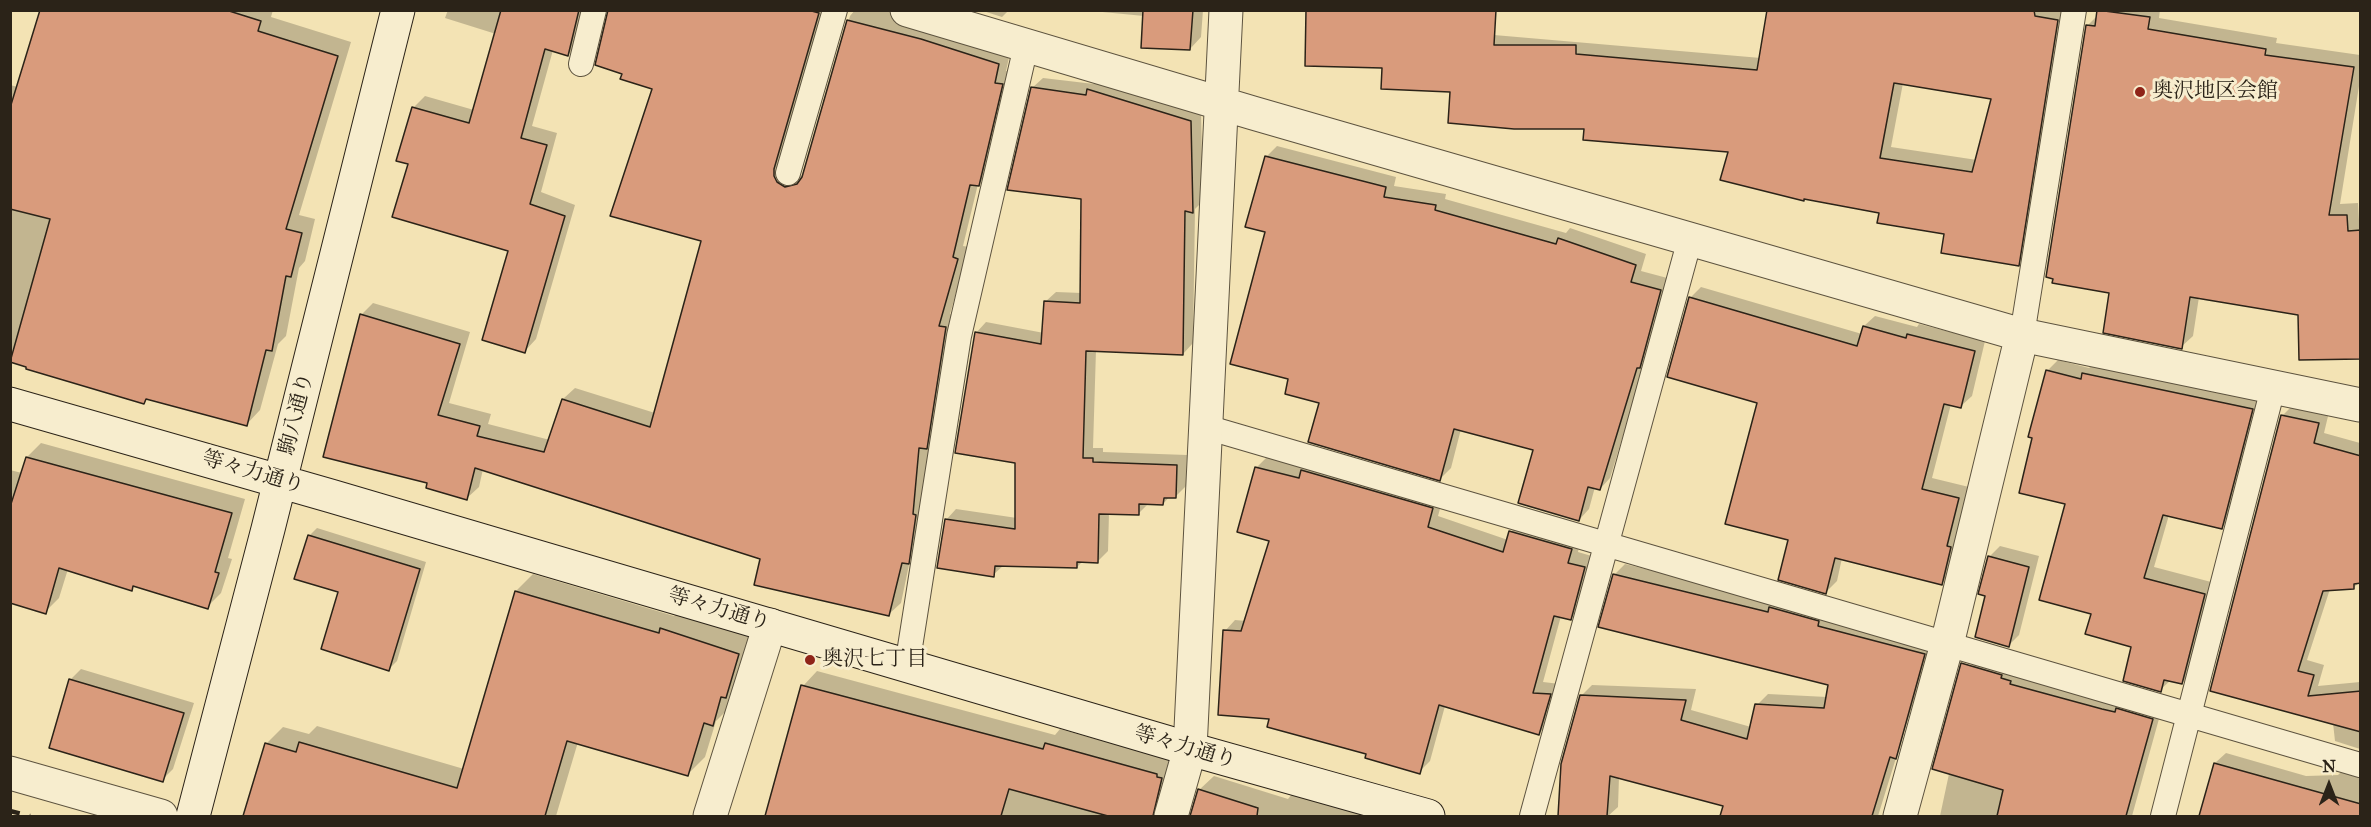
<!DOCTYPE html>
<html>
<head>
<meta charset="utf-8">
<style>
	body { margin:0 }
	#map { position:relative; width:2371px; height:827px; overflow:hidden; background:#f3e3b4; font-family:"IM FELL Great Primer",serif }
	canvas { display:block }
	.frame { position:absolute; inset:0; border:12px solid #2b2318; pointer-events:none }
	.north { position:absolute; left:2299px; top:755px; width:60px; height:60px; -webkit-text-stroke:4px #f7edce; paint-order:stroke; rotate:0deg; font-size:16px; font-weight:700; line-height:24px; text-align:center; color:#2b2318 }
	.north::after { content:''; display:block; margin:auto; width:21px; height:27px; background:#2b2318; clip-path:polygon(50% 0,100% 100%,50% 72%,0 100%) }
</style>
</head>
<body>
<div id="map">
<canvas width="2371" height="827"></canvas>
<div class="frame"></div>
<div class="north">N</div>
</div>
<script>
const g = document.querySelector('canvas').getContext('2d');
g.lineJoin = 'round';
function fill(path, color) {
  g.fillStyle = color;
  g.fill(path, 'evenodd');
}
function shape(rows) {
  const path = new Path2D();
  for (const r of rows) {
    path.moveTo(r[0], r[1]);
    for (let i = 2; i < r.length; i += 2) path.lineTo(r[i], r[i + 1]);
  }
  return path;
}
function trace(path, color, width, dash) {
  g.strokeStyle = color;
  g.lineWidth = width;
  g.lineCap = dash ? 'butt' : 'round';
  g.setLineDash(dash || []);
  g.stroke(path);
}
function label(font, color, halo, rows, align = 'center') {
  g.font = font + ' "IM FELL Great Primer","Noto Serif JP",serif';
  g.lineWidth = 6;
  g.setLineDash([]);
  g.textBaseline = 'middle';
  g.strokeStyle = halo;
  g.fillStyle = color;
  for (const [text, x, y, turn = 0] of rows) {
    g.save();
    g.translate(x, y);
    g.rotate((+turn || 0) * Math.PI / 180);
    g.textAlign = isNaN(turn) ? turn : align;
    if (halo) g.strokeText(text, 0, 0);
    g.fillText(text, 0, 0);
    g.restore();
  }
}
const shadow = shape([
	[42,10,273,10,271,17,351,42,299,215,315,219,305,261,299,268,286,336,278,344,260,410,246,425,148,398,144,403,10,360,10,85,18,87],
	[448,10,587,10,579,43,568,55,553,50,532,126,557,133,541,192,575,205,536,339,525,351,510,250,410,163,413,108,425,96,474,110,496,34,445,18],
	[609,10,827,10,796,175,804,176,850,16,855,10,905,10,1010,53,1006,71,1013,72,990,173,978,184,963,246,969,247,950,314,957,316,938,435,929,444,920,551,910,560,901,603,889,614,762,558,483,469,479,487,467,498,429,482,361,315,373,303,470,332,449,403,491,414,488,424,550,440,563,399,575,388,655,413,703,240,654,88,624,73],
	[980,10,1009,10,1002,17],
	[1203,10,1201,37,1190,49,1144,16,1092,11],
	[1802,10,2068,10,2030,252,2018,264,1946,232,1880,212,1730,151,1452,91,1436,30,1761,58],
	[1903,83,1993,98,1977,160,1891,147],
	[2099,10,2160,10,2159,18,2277,38,2276,43,2360,55,2360,80,2340,204,2358,203,2359,220,2360,220,2360,357,2300,314,2199,297,2193,336,2181,347,2111,292,2088,25,2098,15],
	[1043,78,1094,84,1098,79,1201,111,1203,201,1195,209,1193,343,1183,354,1096,350,1093,448,1103,448,1103,452,1187,455,1186,486,1176,496,1170,496,1163,504,1149,503,1138,514,1109,513,1108,551,1098,561,1083,561,1077,567,1004,565,993,575,946,520,956,509,1017,518,1017,461,976,333,986,322,1044,333,1045,302,1056,292,1082,293,1083,198,1032,88],
	[1277,146,1396,177,1394,186,1446,194,1445,199,1566,233,1570,228,1646,254,1641,271,1671,279,1610,478,1600,489,1595,487,1589,509,1579,520,1535,449,1461,429,1451,468,1440,479,1321,402,1289,378,1267,231,1266,157],
	[1701,287,1862,334,1864,326,1875,316,1917,327,1919,324,1985,341,1972,396,1961,406,1951,404,1932,478,1969,487,1952,572,1942,583,1842,558,1837,581,1826,592,1790,539,1759,402,1690,298],
	[2058,360,2089,368,2094,363,2263,398,2232,517,2221,528,2169,515,2154,567,2215,583,2193,672,2182,683,2171,680,2160,690,2133,646,2093,613,2067,503,2047,371],
	[2293,405,2329,412,2324,433,2360,443,2360,582,2353,588,2330,589,2307,660,2324,665,2318,686,2360,682,2360,749,2335,741,2333,723,2212,690,2282,416],
	[41,443,245,499,228,558,232,559,221,593,207,607,135,585,132,589,68,569,59,598,45,612,10,602,10,470,22,473,27,457],
	[1267,457,1443,498,1438,516,1508,540,1511,532,1521,521,1581,538,1578,552,1595,557,1581,608,1570,619,1561,616,1543,682,1560,684,1550,723,1539,733,1445,706,1430,761,1419,772,1271,718,1225,631,1235,620,1246,621,1271,540,1256,468],
	[317,528,426,562,397,661,389,669,340,591,309,536],
	[2000,546,2039,556,2019,635,2008,646,1987,595,1989,557],
	[1625,564,1777,601,1932,642,1878,816,1722,816,1725,805,1619,777,1618,807,1608,816,1560,815,1581,696,1592,685,1696,689,1691,710,1751,727,1757,705,1768,694,1827,697,1830,683,1614,575],
	[533,574,674,616,679,612,755,637,730,707,716,721,705,757,688,774,578,742,556,816,245,816,266,744,283,727,309,734,317,726,464,769,516,591],
	[1982,656,2162,708,2132,816,1940,816,1972,666],
	[81,669,194,703,173,769,162,780,70,680],
	[817,671,1055,735,1060,729,1170,760,1174,816,766,816,803,686],
	[2226,753,2306,776,2338,775,2350,763,2360,765,2360,816,2200,816,2215,763],
	[1214,776,1288,799,1292,794,1367,816,1192,816,1199,790]
]);
const building = shape([
	[40,10,226,10,261,21,258,31,338,56,286,229,302,233,291,277,286,276,272,351,266,350,247,426,146,399,144,404,26,369,26,367,10,362,50,219,10,209,10,108,40,10],
	[501,10,579,10,568,56,545,49,521,138,547,145,530,204,565,216,525,353,482,340,508,251,392,217,408,164,396,161,412,107,469,123,501,10],
	[608,10,808,10,819,13,774,169,774,176,777,182,785,187,797,184,802,177,847,20,921,39,999,64,995,83,1003,84,979,186,970,185,953,257,958,259,939,326,946,327,927,449,919,448,913,514,916,515,909,564,902,563,889,616,754,585,760,559,475,468,467,500,426,488,427,483,323,457,360,314,460,344,438,415,480,426,477,436,544,452,562,399,650,427,701,241,610,216,652,89,620,79,622,74,595,65,608,10],
	[1143,10,1193,10,1190,50,1141,48,1143,10],
	[1306,10,1496,10,1494,45,1576,45,1576,54,1757,70,1767,10,2034,10,2035,16,2058,20,2019,266,1941,253,1944,234,1877,223,1879,213,1804,199,1804,201,1720,180,1728,152,1583,140,1584,129,1514,129,1448,123,1450,92,1381,89,1382,68,1305,66,1306,10],
	[1894,83,1991,99,1972,172,1880,158,1894,83],
	[2097,10,2150,17,2148,29,2266,49,2265,55,2354,67,2329,215,2347,215,2348,231,2361,230,2360,359,2299,360,2298,315,2190,297,2182,349,2103,333,2109,293,2052,283,2053,279,2046,277,2086,25,2095,26,2097,10],
	[1031,87,1086,95,1087,89,1191,121,1193,213,1185,211,1183,355,1086,351,1083,458,1093,458,1093,462,1177,465,1176,498,1164,498,1163,505,1139,504,1139,515,1099,514,1098,563,1077,562,1077,568,995,566,994,577,937,568,945,519,1015,529,1015,463,955,453,975,332,1041,344,1044,301,1080,303,1081,199,1007,190,1031,87],
	[1265,156,1386,187,1384,197,1436,205,1435,210,1556,244,1558,238,1636,265,1631,282,1661,290,1640,368,1637,368,1600,490,1588,487,1579,521,1518,503,1533,450,1454,429,1440,481,1308,442,1319,403,1285,394,1288,379,1230,364,1265,232,1245,227,1265,156],
	[1689,297,1857,346,1863,326,1906,338,1907,334,1975,351,1961,408,1944,404,1922,489,1959,498,1947,546,1951,547,1942,585,1835,558,1826,594,1778,580,1788,540,1725,524,1757,403,1667,377,1689,297],
	[2046,370,2081,379,2082,373,2253,409,2222,529,2163,515,2144,578,2205,594,2182,684,2164,680,2161,692,2123,681,2131,647,2085,634,2091,614,2039,600,2065,504,2019,493,2032,438,2028,437,2046,370],
	[2281,415,2319,423,2314,443,2361,456,2361,583,2354,584,2354,589,2323,591,2298,671,2314,675,2308,696,2361,691,2361,732,2210,691,2281,415],
	[26,457,232,513,215,572,219,573,208,609,133,586,132,591,59,568,46,614,10,603,10,507,26,457],
	[1255,467,1299,478,1301,470,1433,508,1428,527,1503,552,1509,531,1572,549,1568,563,1585,567,1571,620,1554,616,1533,693,1551,694,1539,735,1439,705,1420,774,1365,758,1366,754,1267,727,1269,719,1218,715,1223,630,1241,631,1269,541,1237,532,1255,467],
	[308,535,420,569,389,671,321,649,338,592,294,579,308,535],
	[1988,556,2029,567,2009,647,1975,637,1985,596,1978,594,1988,556],
	[1613,574,1768,612,1769,607,1819,621,1818,626,1925,654,1896,759,1890,757,1872,816,1720,816,1723,806,1610,776,1607,816,1558,816,1561,764,1580,695,1686,700,1681,720,1747,739,1755,704,1824,708,1828,685,1598,627,1613,574],
	[515,591,659,633,660,628,739,654,726,698,721,697,713,726,704,723,688,776,567,741,545,816,243,816,265,743,296,752,299,742,457,788,515,591],
	[1961,663,2002,675,2001,678,2011,681,2010,684,2102,709,2115,712,2116,708,2153,719,2126,816,1997,816,2003,790,1932,769,1961,663],
	[69,679,184,713,163,782,49,748,69,679],
	[801,685,1043,749,1045,743,1157,774,1157,777,1162,778,1153,816,1108,816,1009,789,1001,816,765,816,801,685],
	[2214,763,2361,804,2361,816,2199,816,2214,763],
	[1198,789,1258,808,1257,816,1190,816,1198,789]
]);
const lane = shape([
	[581,64,594,10],
	[788,173,835,10],
	[2022,335,2074,10],
	[1206,427,2360,765],
	[907,666,959,336,1026,46],
	[1532,816,1690,239],
	[2163,816,2273,388]
]);
const street = shape([
	[907,10,1253,113,2022,335,2360,405],
	[10,773,161,816],
	[710,816,770,625],
	[1171,816,1190,749,1226,10],
	[1900,816,1947,644,2022,335]
]);
const secondary = shape([
	[10,404,331,496,1190,749,1428,816],
	[193,816,268,529,398,10]
]);
const rail = shape([
	[10,811,30,816]
]);
const markers = [
	[2140,92,6,"#8f2418"],
	[810,660,6,"#8f2418"]
];
const poiNames = [
	["奥沢地区会館",2152,92],
	["奥沢七丁目",822,660]
];
const streetNames = [
	["駒八通り",297,414,-76],
	["等々力通り",253,473,16],
	["等々力通り",719,610,16],
	["等々力通り",1185,748,16]
];
fill(shadow, '#0003');
fill(building, '#d99b7c');
trace(building, '#2b2318', 1.5);
trace(lane, '#5d533f', 26);
trace(street, '#5d533f', 35);
trace(secondary, '#2b2318', 35);
trace(lane, '#f7edce', 24);
trace(street, '#f7edce', 33);
trace(secondary, '#f7edce', 33);
trace(rail, '#2b2318', 4.5, [10, 10]);
for (const [x, y, r, color] of markers) {
  const dot = new Path2D();
  dot.arc(x, y, r, 0, 2 * Math.PI);
  g.fillStyle = color;
  g.fill(dot);
  trace(dot, '#f7edce', 2);
}
label('21px', '#2b2318', '#f7edce', poiNames, 'left');
label('21px', '#2b2318', '#f7edce', streetNames);
</script>
</body>
</html>
